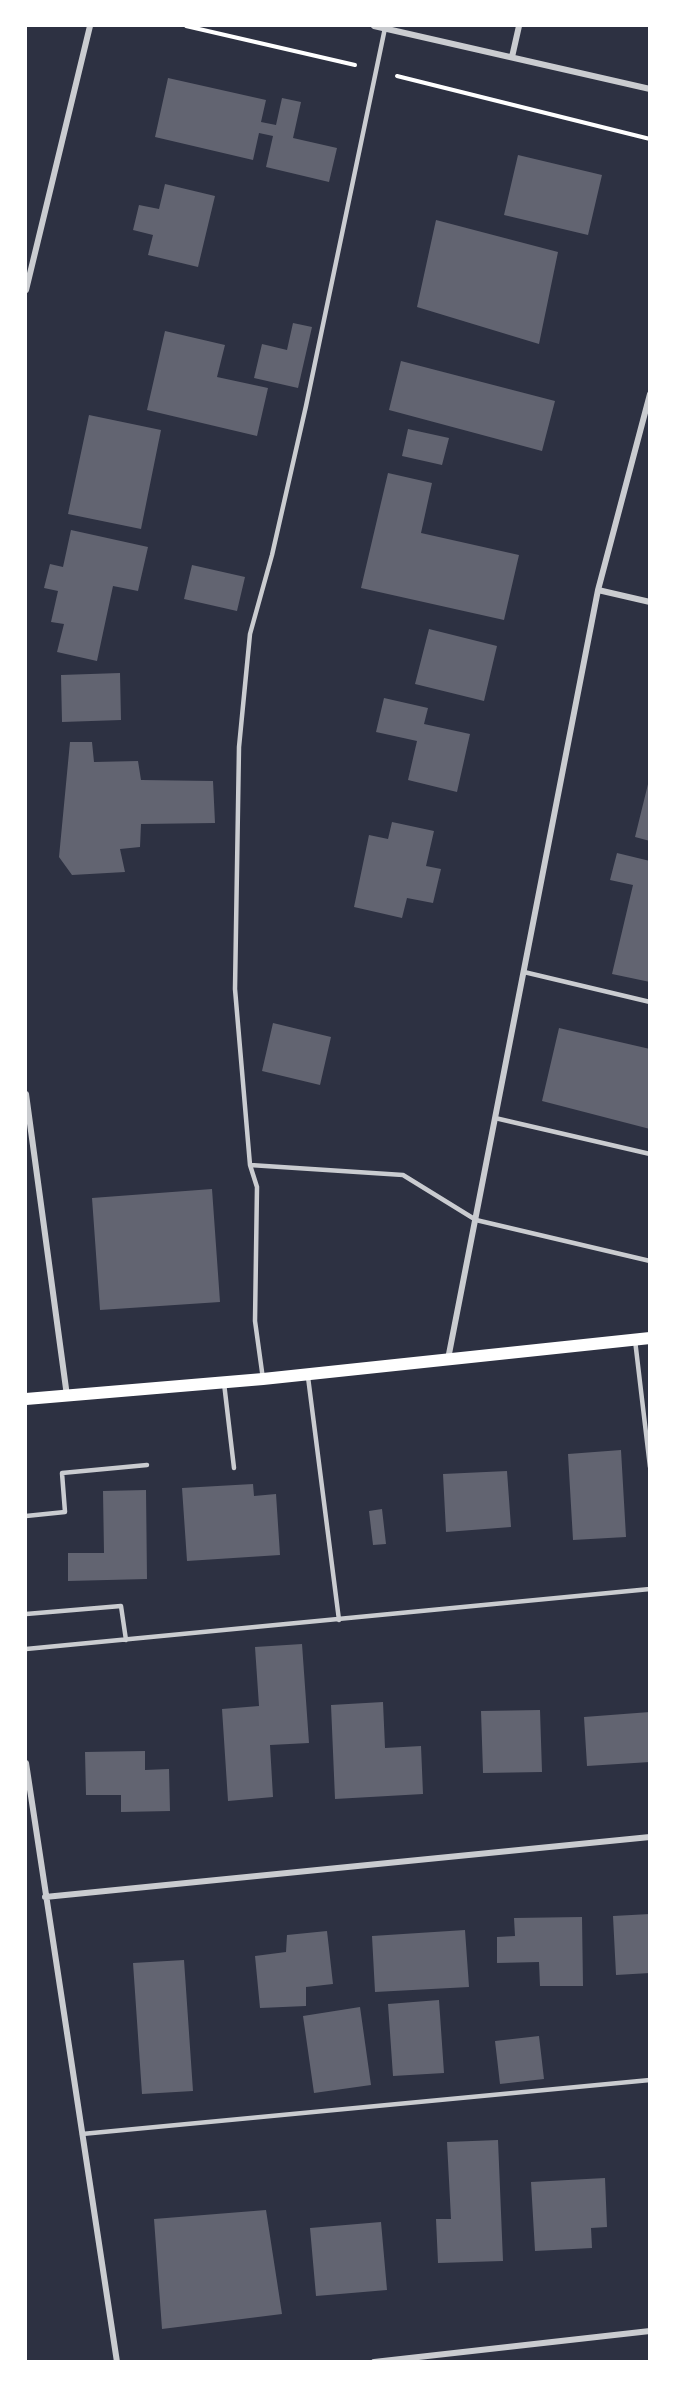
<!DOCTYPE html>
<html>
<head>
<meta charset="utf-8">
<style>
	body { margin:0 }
	#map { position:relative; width:675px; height:2387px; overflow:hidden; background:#2d3142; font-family:Poppins,sans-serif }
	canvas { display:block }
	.frame { position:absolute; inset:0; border:27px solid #fff; pointer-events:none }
</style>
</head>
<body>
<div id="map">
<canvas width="675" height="2387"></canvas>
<div class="frame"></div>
</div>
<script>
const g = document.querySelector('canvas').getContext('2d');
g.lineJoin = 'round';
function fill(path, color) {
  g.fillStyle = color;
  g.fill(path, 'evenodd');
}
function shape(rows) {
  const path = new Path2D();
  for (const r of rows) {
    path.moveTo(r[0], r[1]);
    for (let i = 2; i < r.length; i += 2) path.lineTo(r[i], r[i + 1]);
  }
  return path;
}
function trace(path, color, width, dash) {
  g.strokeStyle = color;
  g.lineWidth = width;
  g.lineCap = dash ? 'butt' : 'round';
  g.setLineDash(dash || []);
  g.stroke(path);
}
const building = shape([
	[168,78,266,100,261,122,276,125,282,98,301,102,293,138,337,148,329,182,266,167,273,136,259,133,253,160,155,137],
	[518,155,602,175,588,235,504,215],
	[165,184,215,196,198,267,148,255,153,235,133,230,139,205,159,209],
	[436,220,558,252,539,344,417,307],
	[293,323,312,327,298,388,254,378,262,344,287,350],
	[165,331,225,345,217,377,268,388,257,436,147,410],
	[401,361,555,401,542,451,389,410],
	[89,415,161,430,141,529,68,514],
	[408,429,449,438,442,465,402,456],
	[388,473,432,483,421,533,519,555,504,620,361,588],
	[71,530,148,547,138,591,113,586,97,661,57,652,64,624,51,622,58,591,44,588,50,564,63,567],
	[192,565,245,577,237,611,184,599],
	[429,629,497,646,484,701,415,684],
	[120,673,121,720,62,722,61,675],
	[384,698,428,708,424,724,470,734,457,792,408,780,417,741,376,732],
	[70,742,92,742,94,762,138,761,141,780,213,781,215,823,141,824,140,847,120,849,125,872,72,875,59,857],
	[649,780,650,780,650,841,635,837],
	[392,822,434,831,426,866,441,869,433,903,407,898,402,918,354,907,369,835,388,839],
	[617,853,650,861,650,982,612,974,633,885,610,880],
	[273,1023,331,1037,320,1085,262,1071],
	[559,1028,650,1049,650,1129,542,1101],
	[212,1189,220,1302,100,1310,92,1198],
	[621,1450,626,1537,573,1540,568,1454],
	[507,1471,511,1527,446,1532,443,1474],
	[253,1484,254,1496,276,1494,280,1555,187,1561,182,1488],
	[146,1490,147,1579,68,1581,68,1553,104,1553,103,1491],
	[382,1509,386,1544,373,1545,369,1511],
	[302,1644,309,1743,270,1745,273,1797,228,1801,222,1709,259,1706,255,1647],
	[383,1702,385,1748,421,1746,423,1794,335,1799,331,1705],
	[540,1710,542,1772,483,1773,481,1711],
	[650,1712,650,1762,587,1766,584,1717],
	[145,1751,145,1770,169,1769,170,1811,121,1812,121,1795,86,1795,85,1752],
	[650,1914,650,1973,616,1975,613,1916],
	[582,1917,583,1986,540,1986,539,1962,497,1963,497,1937,515,1936,514,1918],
	[465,1930,469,1987,375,1992,372,1936],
	[327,1931,333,1984,306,1987,306,2006,260,2008,255,1956,286,1952,287,1935],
	[184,1960,193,2091,142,2094,133,1963],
	[439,2000,444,2073,393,2076,388,2004],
	[360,2007,371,2085,314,2093,303,2016],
	[539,2036,544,2079,500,2084,495,2041],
	[498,2140,503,2261,438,2263,436,2219,451,2219,447,2142],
	[605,2178,607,2227,591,2228,592,2248,535,2251,531,2182],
	[266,2210,282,2314,162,2329,154,2219],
	[381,2222,387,2290,316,2296,310,2228]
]);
const path = shape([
	[186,26,355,65],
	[397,76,650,139]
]);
const service = shape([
	[524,972,650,1002],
	[495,1118,650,1154],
	[250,1165,235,989,239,747,250,634,272,555,306,406,385,28],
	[635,1340,650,1467],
	[308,1377,339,1620],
	[263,1379,255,1321,257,1187,250,1165,403,1175,476,1220,650,1261],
	[224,1383,234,1468],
	[26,1516,65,1512,62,1473,147,1465],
	[26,1614,121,1606,126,1640],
	[26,1649,650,1589],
	[82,2134,650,2080]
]);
const minor = shape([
	[374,26,650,89],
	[512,57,519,26],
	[26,290,90,26],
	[598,590,650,602],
	[26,1094,67,1396],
	[448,1359,598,590,650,394],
	[26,1763,117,2362],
	[45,1897,650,1837],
	[374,2362,650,2331]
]);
const secondary = shape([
	[26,1399,263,1379,650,1338]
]);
fill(building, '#626471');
trace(path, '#fff', 4);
trace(service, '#caccd0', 4.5);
trace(minor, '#caccd0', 6);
trace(secondary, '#fff', 12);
</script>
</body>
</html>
